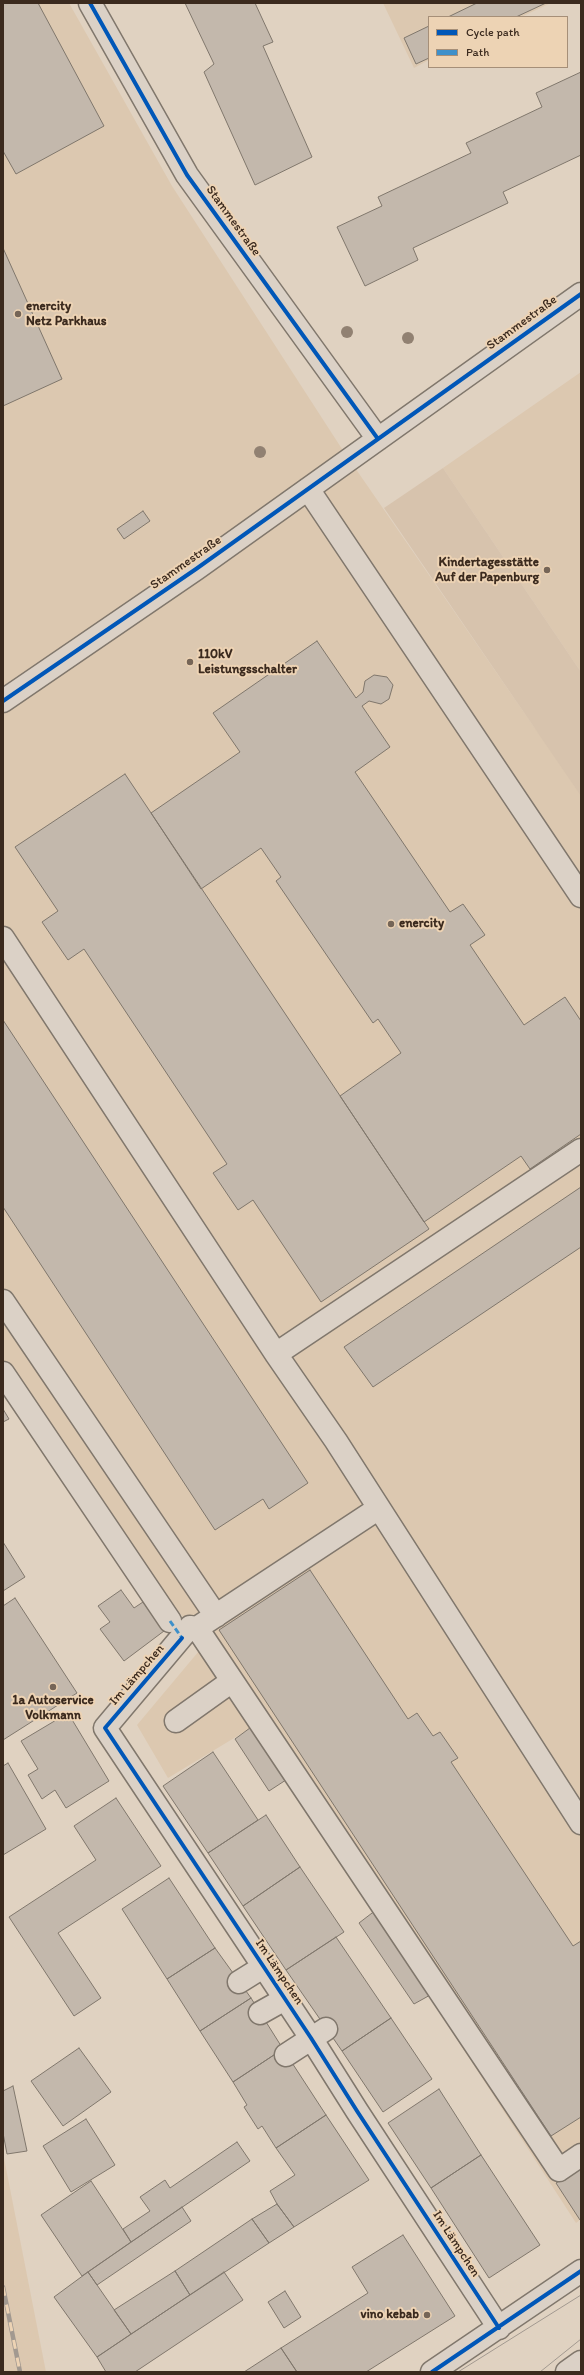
<!DOCTYPE html>
<html>
<head>
<meta charset="utf-8">
<style>
	body { margin:0 }
	#map { position:relative; width:584px; height:2375px; overflow:hidden; background:#e0d2c1; font-family:Itim,sans-serif }
	canvas { display:block }
	.frame { position:absolute; inset:0; border:4px solid #3b2a1e; pointer-events:none }
	.legend { position:absolute; left:428px; top:16px; width:140px; height:52px; box-sizing:border-box; background:#edd3b4; border:1px solid #a68f78; margin:0; padding:5px 7px; list-style:none; font-size:12px; color:#3b2a1e }
	.legend li { display:flex; align-items:center; gap:8px; height:20px }
	.legend b { width:20px; border:1px solid #a68f78 }
</style>
</head>
<body>
<div id="map">
<canvas width="584" height="2375"></canvas>
<div class="frame"></div>
<ul class="legend">
<li><b style="height:5px;background:#0057b8"></b>Cycle path</li>
<li><b style="height:5px;background:#3e90ca"></b>Path</li>
</ul>
</div>
<script>
const g = document.querySelector('canvas').getContext('2d');
g.lineJoin = 'round';
function fill(path, color) {
  g.fillStyle = color;
  g.fill(path, 'evenodd');
}
function shape(rows) {
  const path = new Path2D();
  for (const r of rows) {
    path.moveTo(r[0], r[1]);
    for (let i = 2; i < r.length; i += 2) path.lineTo(r[i], r[i + 1]);
  }
  return path;
}
function trace(path, color, width, dash) {
  g.strokeStyle = color;
  g.lineWidth = width;
  g.lineCap = dash ? 'butt' : 'round';
  g.setLineDash(dash || []);
  g.stroke(path);
}
function label(font, color, halo, rows, align = 'center') {
  g.font = font + ' Itim,sans-serif';
  g.lineWidth = 4;
  g.setLineDash([]);
  g.textBaseline = 'middle';
  g.strokeStyle = halo;
  g.fillStyle = color;
  for (const [text, x, y, turn = 0] of rows) {
    g.save();
    g.translate(x, y);
    g.rotate((+turn || 0) * Math.PI / 180);
    g.textAlign = isNaN(turn) ? turn : align;
    if (halo) g.strokeText(text, 0, 0);
    g.fillText(text, 0, 0);
    g.restore();
  }
}
const built = shape([
	[3,3,69,3,172,186,342,449,534,727,581,785,581,2219,576,2223,254,1726,168,1778,137,1725,204,1645,3,1378],
	[383,3,551,3,521,17,429,17,429,60,414,68],
	[581,372,581,672,443,468],
	[3,2153,46,2372,3,2372]
]);
const green = shape([
	[443,468,581,672,581,796,384,508]
]);
const building = shape([
	[3,3,38,3,104,126,16,174,3,151,3,3],
	[185,3,255,3,273,42,263,46,312,157,255,185,204,72,214,64,185,3],
	[477,3,546,3,516,17,448,17,477,3],
	[429,26,429,58,416,64,404,38,429,26],
	[581,72,581,155,503,192,508,203,413,248,418,260,365,286,337,227,382,206,378,197,471,153,466,143,542,107,536,93,581,72],
	[3,248,62,379,3,406,3,248],
	[143,511,150,521,124,539,117,529,143,511],
	[317,641,356,698,363,692,365,681,374,675,387,677,393,685,389,699,381,704,369,701,362,706,390,747,355,772,450,912,463,904,485,935,470,945,524,1025,565,997,581,1021,581,1134,530,1169,521,1156,424,1222,340,1096,401,1053,378,1019,373,1023,276,881,281,877,261,848,201,889,151,813,240,752,213,713,317,641],
	[125,774,429,1229,321,1302,253,1200,238,1210,213,1173,227,1164,84,949,68,960,42,922,58,911,15,847,125,774],
	[3,1020,308,1483,269,1509,263,1499,215,1530,3,1207,3,1020],
	[581,1187,581,1247,373,1387,344,1347,581,1187],
	[3,1409,9,1419,3,1422,3,1409],
	[3,1542,25,1577,3,1591,3,1542],
	[310,1570,408,1719,417,1713,433,1736,440,1732,458,1758,451,1762,573,1946,581,1941,581,2117,551,2136,219,1630,310,1570],
	[121,1590,134,1608,143,1602,164,1631,124,1661,100,1629,110,1622,98,1606,121,1590],
	[15,1598,77,1693,3,1740,3,1606,15,1598],
	[68,1713,109,1781,66,1808,55,1790,42,1799,28,1775,38,1769,21,1741,68,1713],
	[254,1725,289,1778,269,1791,235,1739,254,1725],
	[213,1752,258,1820,208,1853,163,1786,213,1752],
	[8,1763,46,1829,3,1855,3,1766,8,1763],
	[116,1798,161,1866,58,1933,101,1998,74,2016,9,1917,96,1860,74,1826,116,1798],
	[266,1815,300,1867,243,1906,208,1853,266,1815],
	[300,1867,344,1932,286,1970,243,1906,300,1867],
	[169,1878,215,1948,167,1979,122,1909,169,1878],
	[376,1910,432,1994,414,2004,359,1923,376,1910],
	[336,1937,391,2018,342,2051,286,1970,336,1937],
	[215,1948,251,1998,200,2031,167,1979,215,1948],
	[251,1998,283,2049,233,2082,200,2031,251,1998],
	[391,2018,432,2079,383,2112,342,2051,391,2018],
	[79,2048,111,2092,63,2126,31,2081,79,2048],
	[283,2049,326,2115,276,2148,262,2126,258,2129,244,2107,247,2105,233,2082,283,2049],
	[13,2086,27,2151,7,2154,3,2133,3,2091,13,2086],
	[439,2089,481,2155,431,2188,388,2123,439,2089],
	[326,2115,369,2180,294,2227,277,2204,270,2191,295,2175,276,2148,326,2115],
	[86,2119,115,2165,71,2192,43,2146,86,2119],
	[237,2142,250,2161,131,2242,123,2229,150,2211,140,2197,165,2180,170,2188,237,2142],
	[481,2155,540,2245,489,2278,431,2188,481,2155],
	[581,2168,581,2220,580,2220,556,2183,581,2168],
	[91,2181,131,2242,82,2276,41,2215,91,2181],
	[277,2204,294,2227,269,2243,252,2219,277,2204],
	[182,2207,191,2221,97,2285,88,2272,182,2207],
	[252,2219,269,2243,190,2295,175,2271,252,2219],
	[403,2235,455,2316,366,2372,297,2372,281,2348,368,2293,352,2267,403,2235],
	[175,2271,190,2295,131,2334,114,2310,175,2271],
	[88,2272,131,2334,97,2357,54,2297,88,2272],
	[224,2272,243,2300,135,2372,106,2372,97,2357,224,2272],
	[285,2291,301,2317,284,2328,268,2302,285,2291],
	[281,2348,297,2372,244,2372,281,2348]
]);
const minor = shape([
	[90,3,187,175,378,439],
	[308,489,581,896],
	[3,701,196,569,581,294],
	[3,938,276,1354,336,1441,581,1823],
	[3,1301,216,1616],
	[276,1354,581,1150],
	[3,1373,170,1621],
	[379,1508,197,1628,559,2170,581,2155],
	[197,1628,190,1627,105,1728,311,2038,357,2111,499,2328],
	[176,1721,232,1681],
	[239,1982,263,1967],
	[260,2013,285,1999],
	[286,2055,326,2029],
	[432,2372,581,2271],
	[567,2372,581,2362]
]);
const tram = shape([
	[458,2372,581,2295],
	[540,2372,581,2339]
]);
const rail = shape([
	[3,2287,20,2372]
]);
const quiet = shape([
	[170,1621,182,1638]
]);
const cycleway = shape([
	[90,3,187,175,378,439],
	[3,701,196,569,581,294],
	[182,1638,105,1728,311,2038,357,2111,499,2328],
	[432,2372,581,2271]
]);
const trees = [
	[347,332],
	[408,338],
	[260,452]
];
const markers = [
	[18,314,4,"#756557"],
	[547,570,4,"#756557"],
	[190,662,4,"#756557"],
	[391,924,4,"#756557"],
	[53,1687,4,"#756557"],
	[427,2315,4,"#756557"]
];
const streetNames = [
	["Stammestraße",233,221,54],
	["Stammestraße",522,323,-36],
	["Stammestraße",186,563,-35],
	["Im Lämpchen",137,1675,-49],
	["Im Lämpchen",279,1972,56],
	["Im Lämpchen",456,2244,57]
];
const poiNames = [
	["enercity",26,307],
	["Netz Parkhaus",26,322],
	["Kindertagesstätte",539,563,"right"],
	["Auf der Papenburg",539,578,"right"],
	["110kV",198,655],
	["Leistungsschalter",198,670],
	["enercity",399,924],
	["1a Autoservice",53,1701,"center"],
	["Volkmann",53,1716,"center"],
	["vino kebab",419,2315,"right"]
];
fill(built, '#dcc8b0');
fill(green, '#d7c3ad');
fill(building, '#c3b8ac');
trace(building, '#80776c', 1);
trace(minor, '#80776c', 25);
trace(minor, '#dbd1c6', 22);
trace(tram, '#a29990', 1);
trace(rail, '#a29990', 4.5);
trace(rail, '#edd3b4', 3, [9]);
trace(quiet, '#3e90ca', 3, [6, 3]);
trace(cycleway, '#0057b8', 4);
g.fillStyle = '#918172';
for (const [x, y] of trees) {
  g.beginPath();
  g.arc(x, y, 6, 0, 2 * Math.PI);
  g.fill();
}
for (const [x, y, r, color] of markers) {
  const dot = new Path2D();
  dot.arc(x, y, r, 0, 2 * Math.PI);
  g.fillStyle = color;
  g.fill(dot);
  trace(dot, '#edd3b4', 1.5);
}
label('13px', '#3b2a1e', '#edd3b4', streetNames);
label('bold 13px', '#3b2a1e', '#edd3b4', poiNames, 'left');
</script>
</body>
</html>
